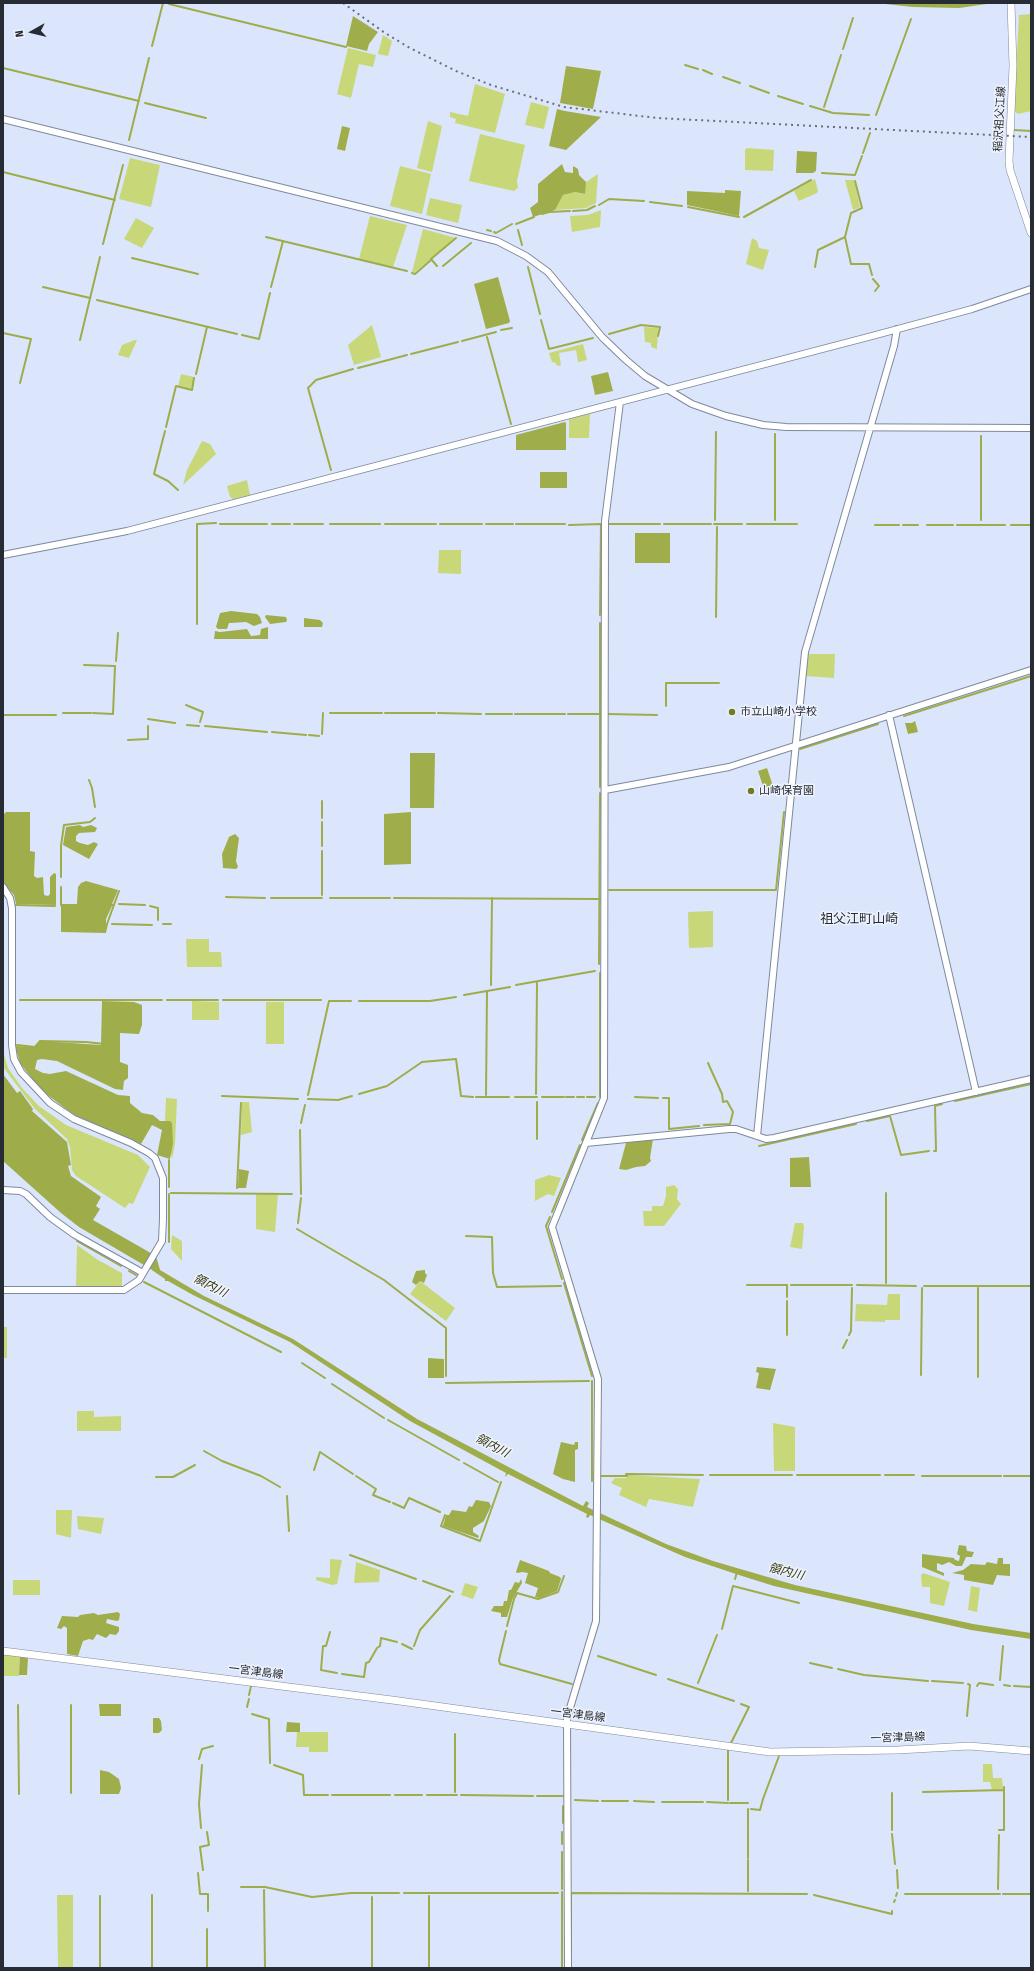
<!DOCTYPE html>
<html>
<head>
<meta charset="utf-8">
<style>
	body { margin:0 }
	#map { position:relative; width:1034px; height:1971px; overflow:hidden; background:#dbe6fd; font-family:"Fira Sans Condensed",sans-serif }
	canvas { display:block }
	.frame { position:absolute; inset:0; border:4px solid #272b33; pointer-events:none }
	.north { position:absolute; left:12px; top:12px; width:40px; height:40px; -webkit-text-stroke:3px #eff3fd; paint-order:stroke; rotate:262deg; font-size:11px; font-weight:700; line-height:16px; text-align:center; color:#272b33 }
	.north::after { content:''; display:block; margin:auto; width:14px; height:18px; background:#272b33; clip-path:polygon(50% 0,100% 100%,50% 72%,0 100%) }
</style>
</head>
<body>
<div id="map">
<canvas width="1034" height="1971"></canvas>
<div class="frame"></div>
<div class="north">N</div>
</div>
<script>
const g = document.querySelector('canvas').getContext('2d');
g.lineJoin = 'round';
function fill(path, color) {
  g.fillStyle = color;
  g.fill(path, 'evenodd');
}
function shape(rows) {
  const path = new Path2D();
  for (const r of rows) {
    path.moveTo(r[0], r[1]);
    for (let i = 2; i < r.length; i += 2) path.lineTo(r[i], r[i + 1]);
  }
  return path;
}
function trace(path, color, width, dash) {
  g.strokeStyle = color;
  g.lineWidth = width;
  g.lineCap = dash ? 'butt' : 'round';
  g.setLineDash(dash || []);
  g.stroke(path);
}
function label(font, color, halo, rows, align = 'center') {
  g.font = font + ' "Fira Sans Condensed","Noto Sans JP",sans-serif';
  g.lineWidth = 3;
  g.setLineDash([]);
  g.textBaseline = 'middle';
  g.strokeStyle = halo;
  g.fillStyle = color;
  for (const [text, x, y, turn = 0] of rows) {
    g.save();
    g.translate(x, y);
    g.rotate((+turn || 0) * Math.PI / 180);
    g.textAlign = isNaN(turn) ? turn : align;
    if (halo) g.strokeText(text, 0, 0);
    g.fillText(text, 0, 0);
    g.restore();
  }
}
const green = shape([
	[1031,14,1031,111,1018,114,1014,111,1019,15],
	[383,35,392,41,388,56,378,54],
	[348,48,376,55,373,67,359,64,351,98,337,94],
	[475,84,505,94,495,133,455,123,456,119,450,117,450,112,468,116],
	[531,102,549,107,544,129,525,125],
	[428,121,442,126,432,172,417,168],
	[480,134,525,145,517,181,518,188,514,191,469,181],
	[747,148,774,150,773,171,745,170,745,150],
	[130,158,160,165,151,207,119,199],
	[400,166,431,174,422,214,390,206],
	[598,174,596,203,586,208,555,210,563,195,575,192,584,194,586,182],
	[815,179,818,191,817,193,799,201,794,191],
	[845,180,854,180,860,207,853,210],
	[430,198,462,205,458,223,426,215],
	[601,210,600,227,572,232,570,216,588,215],
	[370,216,407,225,393,267,359,259],
	[136,218,154,228,142,248,124,239],
	[423,229,456,238,415,272,412,272],
	[752,238,757,241,759,248,769,250,763,270,746,264],
	[372,325,381,357,354,365,348,345],
	[644,327,658,328,657,349,651,347,651,343,645,342],
	[135,340,137,340,129,358,118,355,122,345],
	[583,344,587,360,578,362,576,350,559,353,561,365,557,366,556,363,552,362,549,353],
	[181,374,194,377,191,389,178,386],
	[590,414,589,438,569,438,569,419],
	[202,441,210,444,216,454,183,485,187,470],
	[247,480,250,495,233,499,230,497,227,486],
	[439,550,461,550,461,574,438,573],
	[809,654,835,654,834,678,805,676],
	[713,911,713,947,689,948,688,912],
	[186,939,209,939,209,952,221,952,222,967,187,967],
	[4,1001,4,1054,8,1068,22,1088,39,1106,66,1125,138,1155,150,1167,133,1204,129,1203,125,1208,76,1176,72,1170,70,1147,67,1139,35,1109,3,1067],
	[192,1001,219,1002,219,1020,192,1020],
	[266,1002,284,1002,284,1044,266,1044],
	[166,1098,177,1099,175,1144,172,1159,171,1153,173,1144,165,1120],
	[242,1102,249,1102,252,1132,241,1135],
	[549,1175,561,1178,554,1196,548,1194,535,1201,535,1180],
	[674,1185,678,1189,677,1199,681,1204,664,1226,644,1226,643,1211,652,1211,652,1206,663,1206,666,1196,666,1187],
	[256,1194,278,1194,275,1232,256,1229],
	[795,1223,803,1223,804,1227,802,1249,790,1247],
	[172,1235,182,1241,182,1261,171,1249],
	[77,1245,98,1260,122,1273,122,1287,76,1287],
	[420,1281,455,1308,446,1321,410,1294],
	[888,1294,900,1294,900,1320,885,1320,885,1322,855,1321,856,1304,887,1305],
	[3,1327,7,1327,7,1358,3,1358],
	[77,1411,94,1411,94,1417,121,1416,121,1431,77,1431],
	[773,1423,795,1427,795,1471,774,1471],
	[627,1475,700,1479,693,1507,649,1499,646,1507,619,1495,622,1488,611,1483,615,1478,627,1478],
	[56,1510,72,1510,71,1538,56,1534],
	[77,1516,104,1518,101,1534,78,1529],
	[330,1559,342,1560,337,1584,332,1585,316,1580,316,1577,330,1578],
	[356,1562,380,1570,379,1582,354,1583],
	[923,1573,950,1582,944,1606,930,1603,930,1587,922,1587,921,1575],
	[13,1580,40,1580,40,1595,13,1595],
	[465,1583,478,1587,473,1599,461,1595],
	[971,1586,980,1588,977,1612,968,1610],
	[3,1654,20,1656,19,1676,3,1676],
	[297,1732,328,1732,328,1752,309,1752,309,1747,296,1747],
	[983,1764,992,1764,993,1778,1002,1778,1003,1789,992,1790,990,1782,983,1782],
	[57,1895,73,1895,73,1968,58,1968]
]);
const forest = shape([
	[353,16,378,32,369,44,367,51,346,46],
	[566,66,601,71,593,109,560,103],
	[557,109,565,111,601,117,566,150,549,146],
	[342,126,350,128,345,151,337,149],
	[797,151,817,152,816,171,813,173,796,173],
	[562,164,565,172,573,173,573,166,578,169,579,175,586,182,585,194,575,192,563,195,555,210,533,217,530,208,538,202,538,184],
	[725,190,741,191,739,216,687,205,687,191,725,193],
	[498,277,510,321,509,323,486,329,474,284],
	[608,372,613,391,595,395,591,376],
	[565,422,566,423,566,450,516,450,516,435],
	[540,472,567,472,567,488,540,488],
	[635,533,670,533,670,563,635,563],
	[231,611,257,614,260,617,262,623,254,626,246,622,231,623,229,623,227,629,218,629,216,627,220,613],
	[266,615,286,617,287,620,286,622,270,624,265,617],
	[304,618,320,620,323,623,322,627,304,627],
	[268,627,268,639,214,639,215,631,220,632,247,629,251,636,260,635,261,629],
	[410,753,435,753,434,808,410,808],
	[6,812,30,812,30,851,35,852,34,876,37,878,43,877,44,895,48,896,50,894,50,877,54,873,56,874,56,905,16,904,14,895,4,884,4,814],
	[411,812,411,864,384,865,384,814],
	[80,825,83,827,91,825,97,828,95,832,79,833,76,836,76,841,80,843,88,845,94,842,98,844,89,859,63,845,66,827],
	[235,834,239,838,236,861,238,867,236,869,223,868,222,854,229,837],
	[86,881,118,890,112,904,77,904,78,887,81,883],
	[61,906,112,906,106,919,106,924,108,924,106,933,61,932],
	[102,1001,134,1002,142,1005,142,1025,139,1034,120,1033,120,1062,128,1065,128,1078,124,1081,123,1090,115,1089,57,1061,42,1059,37,1060,35,1069,43,1073,50,1074,66,1071,118,1095,130,1096,130,1103,142,1113,153,1115,160,1121,170,1121,172,1123,173,1144,170,1159,157,1155,162,1130,152,1125,141,1144,74,1115,41,1090,20,1063,15,1046,35,1047,41,1041,101,1045],
	[653,1139,650,1158,651,1161,645,1166,636,1167,626,1170,619,1169,626,1143],
	[809,1157,811,1187,790,1187,790,1158],
	[239,1169,249,1171,246,1188,238,1188],
	[425,1270,425,1273,427,1275,424,1283,420,1281,416,1285,412,1282,416,1271],
	[428,1358,444,1359,444,1378,428,1378],
	[757,1367,776,1369,770,1390,756,1388,759,1373,756,1372],
	[561,1442,574,1445,575,1442,578,1442,578,1449,575,1450,575,1482,563,1479,553,1474],
	[476,1500,489,1502,491,1506,484,1521,473,1528,473,1532,479,1536,478,1538,443,1526,446,1515,449,1515,452,1510,466,1512,469,1506,472,1507],
	[959,1545,966,1546,967,1551,974,1552,972,1557,966,1557,962,1566,956,1566,949,1562,942,1565,937,1563,937,1570,944,1573,944,1576,922,1567,922,1554,954,1558,955,1560,959,1561,960,1556,957,1554],
	[998,1558,1003,1558,1003,1564,1010,1564,1010,1576,997,1575,993,1585,964,1580,964,1575,952,1573,963,1570,971,1564,985,1565,987,1562,997,1564],
	[520,1560,549,1571,550,1573,560,1577,561,1579,557,1591,539,1598,535,1597,538,1588,525,1583,528,1573,522,1572,517,1573,516,1572],
	[521,1579,522,1583,513,1598,507,1617,501,1617,501,1613,491,1611,494,1606,503,1606,504,1601,507,1601,509,1590,511,1590,515,1582,519,1583],
	[118,1612,120,1614,119,1620,117,1621,107,1619,106,1623,119,1627,119,1631,116,1635,110,1634,106,1638,97,1634,93,1640,89,1639,83,1641,78,1656,67,1654,67,1628,64,1626,61,1629,57,1628,62,1616,78,1617,80,1615,94,1613,98,1615],
	[20,1656,28,1657,27,1675,19,1675],
	[99,1704,121,1704,121,1716,100,1716],
	[153,1718,159,1718,161,1721,162,1730,159,1733,153,1733],
	[287,1722,300,1723,300,1732,286,1732],
	[100,1770,109,1772,119,1779,121,1788,119,1794,100,1794]
]);
const water = shape([
	[876,3,994,3,959,8,913,7],
	[915,721,918,732,908,734,905,723,912,723],
	[767,768,774,789,765,792,758,771],
	[3,1074,17,1093,20,1091,33,1109,32,1111,67,1142,71,1165,68,1166,71,1176,101,1197,96,1206,100,1209,93,1220,156,1256,160,1270,204,1296,293,1339,417,1419,583,1506,586,1501,589,1503,587,1507,666,1544,713,1561,795,1585,973,1624,1031,1633,1031,1639,971,1630,774,1586,742,1576,685,1557,590,1515,588,1518,586,1517,587,1514,508,1474,505,1477,506,1473,410,1421,290,1342,193,1295,168,1281,165,1281,165,1279,149,1268,79,1227,61,1213,3,1161]
]);
const stream = shape([
	[169,4,346,47],
	[152,46,163,3],
	[843,49,853,18],
	[685,65,698,69],
	[3,68,139,101],
	[703,70,712,74],
	[723,77,740,83],
	[750,86,769,93],
	[778,96,803,104],
	[145,103,206,118],
	[810,106,833,113,869,115],
	[824,107,841,55],
	[876,115,911,19],
	[1014,130,1031,131],
	[129,140,149,58],
	[863,153,870,133],
	[3,172,115,200],
	[822,173,855,175,862,156],
	[650,202,682,206],
	[599,205,609,199,644,201],
	[688,207,739,217],
	[573,211,587,210,595,206],
	[542,214,549,212,570,211],
	[744,217,811,180],
	[516,224,534,217],
	[487,230,491,231],
	[518,230,522,245],
	[494,232,496,233,512,224],
	[266,237,407,271],
	[845,237,851,264,869,264,872,275],
	[103,244,123,165],
	[132,258,198,274],
	[437,266,431,259,456,238],
	[443,266,471,243],
	[528,267,540,314],
	[815,267,818,250,845,237,851,213,862,208,855,181],
	[412,273,415,274,431,260],
	[873,279,879,286,875,291],
	[43,287,90,298],
	[271,287,283,241],
	[97,300,237,334],
	[541,320,549,349,593,338],
	[501,330,512,328],
	[3,333,31,339,20,383],
	[609,334,641,325,660,327,658,336],
	[242,335,259,339,270,293],
	[487,337,511,424],
	[80,340,100,257],
	[462,341,496,332],
	[411,354,458,342],
	[358,368,407,355],
	[196,374,207,327],
	[166,427,176,386,192,390,194,378],
	[165,431,154,474,168,481,178,490],
	[331,470,308,388,316,380,353,369],
	[715,520,716,432],
	[775,520,775,434],
	[981,520,981,436],
	[220,524,267,524],
	[272,524,290,524],
	[294,524,323,524],
	[330,524,380,524],
	[385,524,436,524],
	[440,524,482,524],
	[486,524,513,524],
	[516,524,565,524],
	[609,524,660,524],
	[664,524,711,524],
	[714,524,742,524],
	[747,524,797,524],
	[569,525,601,524,600,615],
	[875,525,899,525],
	[903,525,918,525],
	[927,525,953,525],
	[957,525,1005,525],
	[1011,525,1031,525],
	[716,617,717,527],
	[197,624,197,524,216,523],
	[116,661,118,633],
	[84,665,115,666,113,714,93,713],
	[186,705,203,712,200,722],
	[666,706,666,683,719,683],
	[63,713,91,713],
	[330,713,382,713],
	[385,713,435,713],
	[438,713,481,714],
	[486,714,512,714],
	[515,714,565,714],
	[568,714,600,714],
	[608,714,657,715],
	[3,715,56,715],
	[904,716,1031,676],
	[148,719,175,723],
	[187,725,199,726],
	[205,726,267,732],
	[272,732,306,735],
	[322,734,323,713],
	[309,735,319,736],
	[128,740,148,739,148,726],
	[800,749,878,724],
	[89,780,92,788,95,807],
	[600,787,600,623],
	[322,818,322,801],
	[322,822,322,846],
	[61,877,61,846,64,825,90,822,95,818],
	[61,887,61,905,113,905],
	[609,890,776,890,784,812],
	[322,895,322,851],
	[226,897,265,898],
	[271,898,322,898],
	[330,898,390,898],
	[394,898,600,899],
	[119,904,145,905],
	[16,905,55,906],
	[150,906,158,908,158,920],
	[107,924,119,891],
	[112,924,152,925],
	[163,924,171,924],
	[599,964,600,793],
	[600,973,600,1097],
	[491,985,492,898],
	[516,985,595,971],
	[464,995,510,987],
	[20,1000,162,1000],
	[167,1000,218,1000],
	[223,1000,321,1000],
	[359,1001,430,1001,456,997],
	[17,1045,35,1047,40,1041,86,1042,114,1045],
	[359,1094,387,1086,422,1062,456,1059,461,1096,473,1097],
	[536,1094,537,983],
	[308,1095,329,1001,351,1001],
	[486,1095,487,991],
	[222,1096,298,1099],
	[476,1097,509,1097],
	[515,1097,537,1097],
	[542,1097,564,1097],
	[566,1097,574,1097],
	[577,1097,584,1097],
	[587,1097,595,1097],
	[635,1097,658,1098],
	[663,1098,669,1098,669,1129,699,1126],
	[308,1099,338,1100,352,1096],
	[955,1101,1031,1084],
	[867,1121,890,1116,901,1155,929,1151],
	[301,1123,305,1105],
	[704,1125,730,1124,733,1112,727,1101,723,1102,722,1094,708,1063],
	[300,1130,301,1194],
	[537,1139,537,1102],
	[582,1140,598,1103],
	[759,1146,856,1124],
	[934,1151,936,1151,935,1106,942,1104],
	[169,1160,169,1187],
	[237,1188,241,1103],
	[171,1193,292,1194],
	[886,1193,886,1283],
	[552,1212,580,1145],
	[550,1217,546,1226,562,1279],
	[298,1223,301,1198],
	[297,1229,384,1280,446,1328,446,1376],
	[466,1236,492,1237,493,1273,497,1287,561,1286],
	[77,1241,121,1266],
	[169,1242,169,1194],
	[129,1271,136,1275],
	[144,1282,281,1352],
	[564,1283,592,1376],
	[747,1285,787,1285,787,1297],
	[791,1285,852,1285],
	[857,1285,916,1286],
	[924,1286,1031,1286],
	[787,1335,787,1301],
	[849,1335,851,1331,852,1288],
	[843,1348,847,1340],
	[302,1363,325,1378],
	[921,1375,922,1288],
	[978,1377,978,1288],
	[592,1381,592,1481],
	[446,1383,589,1381],
	[332,1384,384,1418],
	[388,1420,459,1460],
	[204,1451,222,1461,261,1476,280,1487],
	[464,1463,498,1482],
	[314,1470,320,1452,353,1474],
	[710,1475,792,1475],
	[797,1475,880,1475],
	[885,1475,914,1475],
	[356,1476,376,1489,373,1495,390,1502],
	[600,1476,627,1476,626,1474,703,1475],
	[922,1476,1001,1476],
	[1004,1476,1031,1476],
	[156,1477,173,1477,195,1465],
	[287,1496,289,1531],
	[393,1503,404,1508,409,1498,440,1512],
	[445,1515,441,1526,480,1541,501,1482],
	[350,1555,416,1579],
	[735,1579,737,1572],
	[423,1581,453,1592],
	[507,1626,514,1599,517,1593,538,1599,558,1592,564,1576],
	[722,1629,733,1586,799,1603],
	[506,1631,499,1660,500,1664,572,1684],
	[330,1632,326,1646,323,1646,321,1670,337,1673],
	[402,1644,412,1649],
	[414,1646,420,1630,450,1596],
	[598,1656,656,1675],
	[810,1663,832,1668],
	[838,1669,864,1675,928,1681],
	[342,1674,364,1677,366,1663,369,1662,377,1648,380,1646,381,1638,397,1642],
	[668,1679,734,1701],
	[1000,1680,1003,1646],
	[932,1681,963,1683],
	[698,1683,717,1635],
	[1004,1685,1010,1686],
	[977,1686,979,1683,993,1685],
	[1014,1686,1031,1687],
	[249,1695,251,1686],
	[18,1705,19,1794],
	[71,1705,71,1793],
	[247,1707,249,1699],
	[252,1714,269,1719,270,1763],
	[967,1716,970,1685,968,1684],
	[731,1743,749,1707,741,1704],
	[199,1759,202,1749,213,1746],
	[274,1765,303,1775,304,1795,328,1795],
	[455,1792,455,1734],
	[923,1792,1004,1790],
	[332,1795,390,1795],
	[395,1795,422,1795],
	[427,1795,457,1795],
	[461,1795,533,1796],
	[537,1796,563,1796],
	[575,1800,598,1801],
	[728,1800,728,1750],
	[602,1801,628,1801],
	[634,1801,654,1802],
	[662,1802,703,1802],
	[707,1802,728,1803],
	[730,1803,748,1803],
	[751,1809,760,1810,763,1799,779,1756],
	[563,1823,563,1806],
	[201,1828,199,1804,202,1765],
	[892,1830,892,1793],
	[999,1830,1004,1830,1004,1787],
	[748,1831,748,1809],
	[892,1834,895,1864],
	[562,1844,562,1832],
	[748,1858,748,1832],
	[203,1870,200,1847,209,1845,207,1832],
	[897,1870,898,1888],
	[198,1873,200,1894,208,1894,208,1911],
	[241,1887,265,1887,312,1897,351,1893,399,1893],
	[562,1889,562,1852],
	[998,1889,999,1835],
	[264,1890,265,1968],
	[748,1891,748,1860],
	[404,1893,558,1893],
	[572,1893,807,1894],
	[905,1894,1000,1894],
	[1003,1894,1031,1894],
	[152,1895,152,1968],
	[814,1895,892,1914,892,1911],
	[100,1896,100,1968],
	[896,1896,897,1893],
	[372,1897,372,1968],
	[894,1902,895,1900],
	[207,1968,207,1929],
	[429,1968,429,1896],
	[562,1968,562,1892],
	[571,1968,571,1893]
]);
const tertiary = shape([
	[3,119,497,241,526,256,548,272,602,337,626,360,645,376,692,404,726,416,763,425,786,427,1031,428],
	[3,555,127,531,872,336,972,309,1031,289],
	[889,715,976,1092],
	[605,790,729,767,1031,670],
	[3,887,10,898,12,908,12,1045,14,1059,21,1072,50,1103,74,1119,131,1143,149,1153,155,1158,163,1178,163,1219,162,1241,139,1280,124,1290,3,1290],
	[757,1136,805,652,894,346,897,329],
	[586,1143,729,1129,736,1129,766,1139,774,1138,1031,1079],
	[3,1190,20,1191,26,1194,50,1217,75,1235,143,1273],
	[568,1968,567,1718,596,1621,598,1379,552,1227,604,1098,605,521,620,402]
]);
const secondary = shape([
	[1011,3,1013,66,1009,161,1010,170,1031,233],
	[3,1651,392,1700,770,1752,898,1750,969,1746,1031,1751]
]);
const rail = shape([
	[343,3,385,33,410,48,456,71,491,85,564,107,657,118,1031,137]
]);
const markers = [
	[732,712,4,"#707b27"],
	[751,791,4,"#707b27"]
];
const streetNames = [
	["稲沢祖父江線",1000,119,-87],
	["一宮津島線",256,1672,7],
	["一宮津島線",578,1715,7],
	["一宮津島線",898,1738,-2]
];
const poiNames = [
	["市立山崎小学校",740,712],
	["山崎保育園",759,791]
];
const waterNames = [
	["領内川",210,1286,27],
	["領内川",492,1446,28],
	["領内川",786,1572,14]
];
const quarterNames = [
	["祖父江町山崎",859,919]
];
fill(green, '#c8d778');
fill(forest, '#9fad4a');
fill(water, '#9eac4a');
trace(stream, '#9eac4a', 2);
trace(tertiary, '#7f899d', 8);
trace(secondary, '#7f899d', 8);
trace(tertiary, '#fff', 6);
trace(secondary, '#fff', 7);
trace(rail, '#686f7c', 2, [2, 4]);
for (const [x, y, r, color] of markers) {
  const dot = new Path2D();
  dot.arc(x, y, r, 0, 2 * Math.PI);
  g.fillStyle = color;
  g.fill(dot);
  trace(dot, '#eff3fd', 1.5);
}
label('11px', '#272b33', '#eff3fd', streetNames);
label('11px', '#272b33', '#eff3fd', poiNames, 'left');
label('italic 12px', '#343910', '#eff3fd', waterNames);
label('13px', '#272b33', '#eff3fd', quarterNames);
</script>
</body>
</html>
